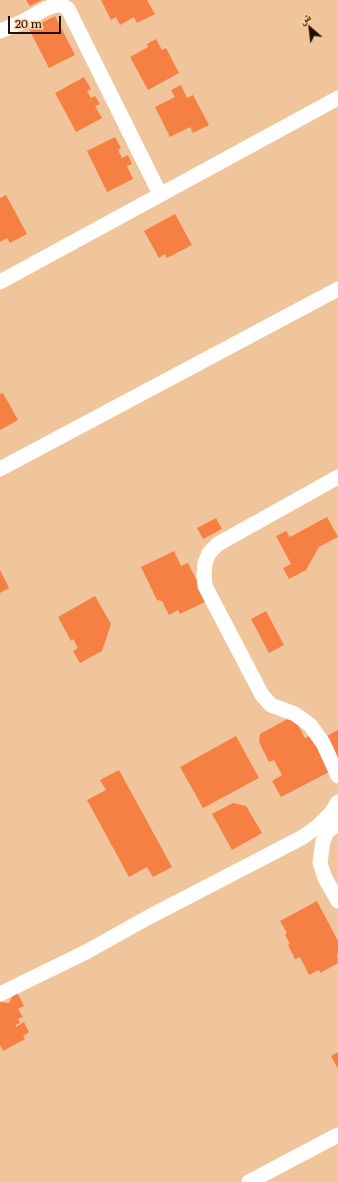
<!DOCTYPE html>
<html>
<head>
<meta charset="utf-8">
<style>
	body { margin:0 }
	#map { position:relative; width:338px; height:1182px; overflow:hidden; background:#f1c59b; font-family:Literata,"Noto Naskh Arabic",serif }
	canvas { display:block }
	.north { position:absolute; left:290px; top:8px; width:40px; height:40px; -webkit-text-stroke:3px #ffd2a7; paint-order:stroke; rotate:332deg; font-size:11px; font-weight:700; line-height:16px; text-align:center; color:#201102 }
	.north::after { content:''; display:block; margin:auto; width:14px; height:18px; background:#201102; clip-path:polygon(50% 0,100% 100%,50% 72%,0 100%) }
	.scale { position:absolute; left:8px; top:16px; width:53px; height:18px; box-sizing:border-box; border:2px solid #201102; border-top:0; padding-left:5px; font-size:12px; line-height:14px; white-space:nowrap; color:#201102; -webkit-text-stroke:3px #ffd2a7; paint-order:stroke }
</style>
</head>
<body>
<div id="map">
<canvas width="338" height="1182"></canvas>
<div class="north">ش</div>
<div class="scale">20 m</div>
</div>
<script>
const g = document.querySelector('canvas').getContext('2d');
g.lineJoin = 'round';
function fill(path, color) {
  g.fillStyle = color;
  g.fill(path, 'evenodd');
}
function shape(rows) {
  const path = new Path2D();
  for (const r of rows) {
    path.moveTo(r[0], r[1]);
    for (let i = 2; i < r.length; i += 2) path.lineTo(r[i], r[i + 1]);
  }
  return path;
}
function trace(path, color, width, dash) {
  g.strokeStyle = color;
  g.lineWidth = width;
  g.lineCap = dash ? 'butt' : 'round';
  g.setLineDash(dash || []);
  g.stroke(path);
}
const building = shape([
	[26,0,42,0,30,6],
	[101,0,147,0,155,14,137,23,134,17,120,25,116,17,111,20],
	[55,16,75,55,49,68,29,29],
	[156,39,162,50,166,48,179,73,148,90,130,57,148,47,147,44],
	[84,77,91,89,87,91,91,98,95,96,100,104,95,106,102,118,76,132,55,93],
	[181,85,187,98,193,95,209,125,193,133,190,127,170,137,155,107,175,97,171,90],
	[115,137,121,148,118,150,122,158,128,155,132,164,127,166,133,179,107,192,87,151],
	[6,195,27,234,10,243,7,238,0,242,0,198],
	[175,214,192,245,167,258,165,254,159,258,144,231],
	[3,393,18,420,0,430,0,394],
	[327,517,338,537,319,547,306,570,289,579,283,568,291,564,276,536,286,531,290,537],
	[216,518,222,529,203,539,197,528],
	[174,551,181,566,188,563,207,601,180,614,178,610,169,615,162,601,157,600,141,567],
	[0,570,9,588,0,593],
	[95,596,111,624,102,651,80,663,73,651,78,648,73,639,71,641,58,617],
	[266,611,284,645,269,653,251,619],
	[293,716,305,738,314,734,333,770,281,797,272,781,282,775,274,760,269,762,259,742,260,734],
	[338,730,338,758,327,736],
	[236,736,259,778,203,808,180,767],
	[119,770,172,867,153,877,147,867,129,877,87,800,106,790,100,780],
	[233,803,246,806,262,833,232,850,212,814],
	[317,901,338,941,338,953,337,954,338,963,320,973,319,970,309,975,300,957,295,959,288,945,290,944,285,935,287,933,280,921],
	[16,990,24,1006,18,1009,23,1017,18,1019,20,1023,16,1025,16,1027,24,1022,29,1032,23,1036,25,1039,3,1051,0,1045,0,1002,9,1003],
	[338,1052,338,1069,331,1056]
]);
const street = shape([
	[0,31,22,22,45,9,56,5,62,5,68,9,160,194],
	[0,282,338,98],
	[0,469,338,289],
	[338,477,218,544,209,553,205,563,204,575,205,586,262,695,271,705,295,714,310,725,323,743,338,776],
	[338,823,327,832,323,841,320,863,325,878,338,901],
	[0,994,88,951,147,918,303,837,318,826,331,813,338,802],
	[249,1182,338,1135]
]);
fill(building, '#f67f43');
trace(street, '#fff', 15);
</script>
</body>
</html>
